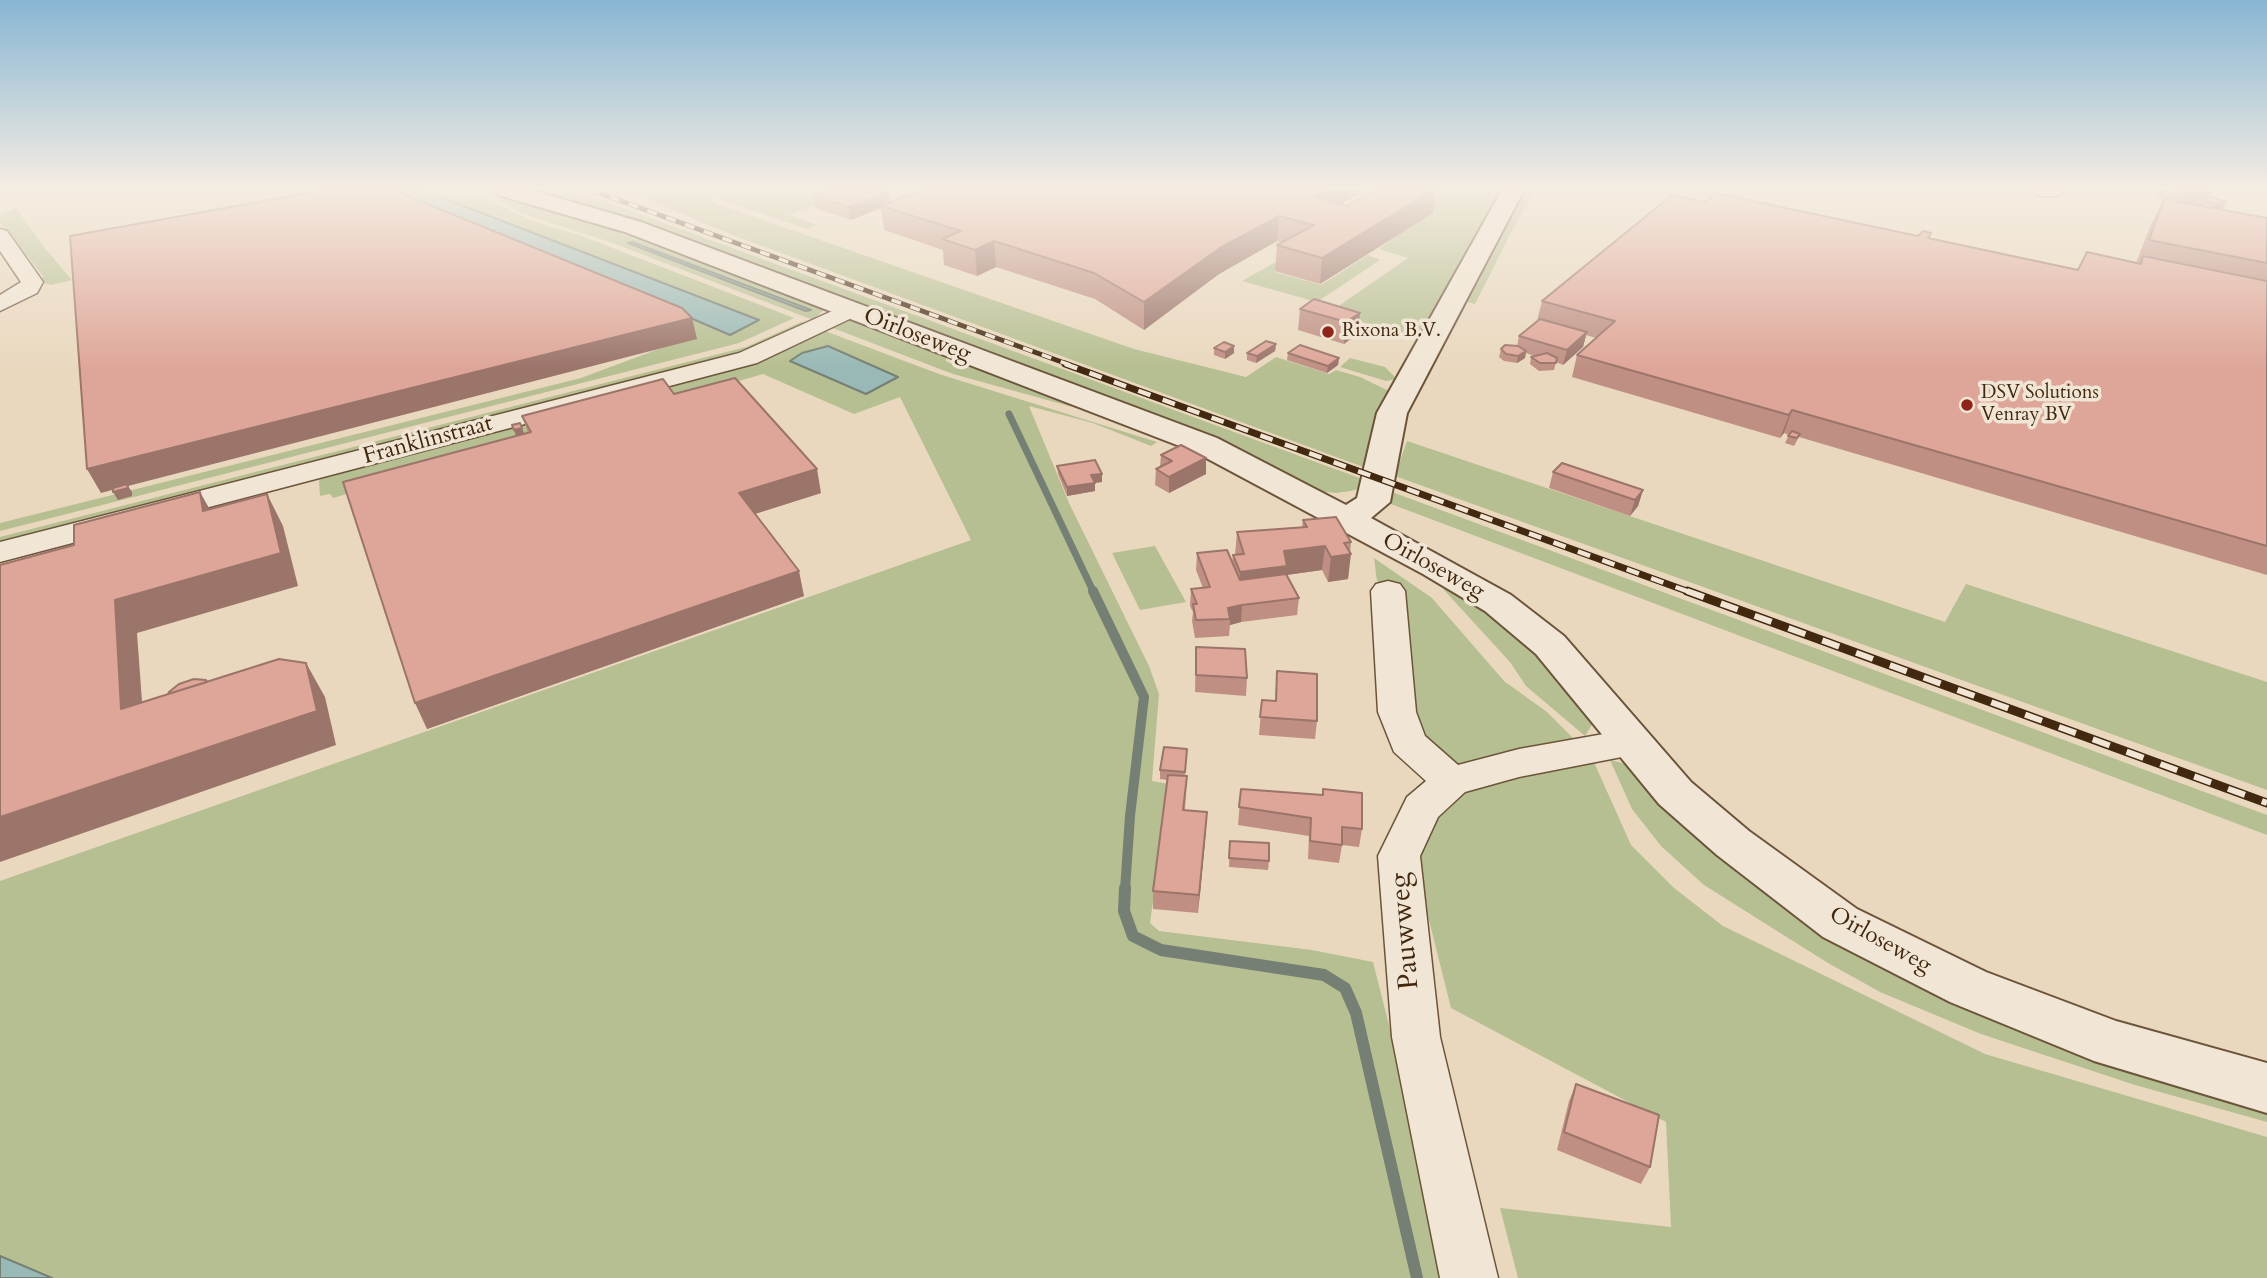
<!DOCTYPE html>
<html>
<head>
<meta charset="utf-8">
<style>
	body { margin:0 }
	canvas { display:block; background:#e9d8be }
</style>
</head>
<body>
<canvas width="2267" height="1278"></canvas>
<script>
const g = document.querySelector('canvas').getContext('2d');
g.lineJoin = 'round';
function fill(path, color) {
  g.fillStyle = color;
  g.fill(path, 'evenodd');
}
function shape(rows) {
  const path = new Path2D();
  for (const r of rows) {
    path.moveTo(r[0], r[1]);
    for (let i = 2; i < r.length; i += 2) path.lineTo(r[i], r[i + 1]);
  }
  return path;
}
function trace(path, color, width, dash) {
  g.strokeStyle = color;
  g.lineWidth = width;
  g.lineCap = dash ? 'butt' : 'round';
  g.setLineDash(dash || []);
  g.stroke(path);
}
function label(font, color, halo, rows, align = 'center') {
  g.font = font + ' Cardo,serif';
  g.lineWidth = 7;
  g.setLineDash([]);
  g.textBaseline = 'middle';
  g.strokeStyle = halo;
  g.fillStyle = color;
  for (const [text, x, y, turn = 0] of rows) {
    g.save();
    g.translate(x, y);
    g.rotate((+turn || 0) * Math.PI / 180);
    g.textAlign = isNaN(turn) ? turn : align;
    if (halo) g.strokeText(text, 0, 0);
    g.fillText(text, 0, 0);
    g.restore();
  }
}
const green = shape([
	[335,190,394,190,730,335,758,320,422,190,443,190,462,198,465,196,450,190,468,190,535,222,579,235,794,318,739,343,0,531,0,523,581,378,688,338],
	[477,190,489,190,622,230,620,234,623,235,638,235,829,305,813,320,610,242,523,214],
	[525,190,574,190,1365,480,1361,488,1351,491,1336,493,1317,491],
	[625,190,845,190,851,192,789,215,817,225,807,229,718,199,708,201,1134,349,1246,377,1276,357,1329,374,1336,370,1360,377,1389,391,1370,439,1366,468,735,236],
	[1383,190,1500,190,1420,332,1401,334,1330,312,1408,258,1379,249,1429,212],
	[1526,190,1537,190,1517,221,1475,304,1468,302],
	[16,208,44,247,72,280,51,285,41,282,43,276,0,222,0,215],
	[1368,255,1380,260,1317,302,1242,281,1274,263,1282,265,1275,272,1321,285],
	[846,319,860,320,946,352,946,361,952,364,972,362,1098,414,953,374,825,325],
	[801,322,804,323,738,355,0,547,0,537,746,347],
	[819,331,825,331,939,374,1157,442,1151,446,1093,423,1029,406,1069,503,1149,666,1159,694,1152,781,1169,784,1150,923,1159,931,1312,950,1373,962,1453,1278,52,1278,0,1256,0,881,971,540,900,397,854,414,763,374,333,498,330,494,320,496,319,481,323,475],
	[1350,358,1385,367,1397,379,1386,381,1340,367],
	[1407,441,1945,622,1966,584,2267,682,2267,790,1395,476],
	[1392,492,2267,815,2267,835,1391,504],
	[1155,546,1186,602,1140,610,1112,553],
	[1374,558,1432,598,1504,681,1547,712,1577,742,1469,767,1453,764,1415,735,1399,588,1377,581],
	[1444,583,1507,625,1584,702,1593,723,1585,736,1526,686,1510,662,1444,590],
	[1593,760,1631,845,1674,888,1723,926,1985,1054,2267,1137,2267,1278,1518,1278,1500,1208,1671,1227,1666,1122,1451,1008,1419,880,1418,855,1445,794],
	[1610,760,1626,764,1711,843,2267,1107,2267,1122,2135,1085,1981,1034,1880,992,1828,963,1704,885,1661,846,1632,809]
]);
const water = shape([
	[394,190,422,190,759,320,730,335,394,190],
	[632,242,811,310,806,311,628,243,632,242],
	[828,346,898,377,866,394,790,361,802,353,828,346],
	[0,1256,52,1278,0,1278,0,1256]
]);
const streamFar2 = shape([
	[1009,414,1094,593]
]);
const streamFar1 = shape([
	[1093,591,1144,697,1130,816,1125,890]
]);
const stream = shape([
	[1125,888,1124,911,1133,936,1161,950,1324,975,1345,988,1356,1013,1417,1278]
]);
const minor = shape([
	[2031,190,2066,190,2057,196,2040,196,2031,190],
	[0,229,7,231,43,282,37,293,0,311,0,295,21,282,0,251,0,229],
	[850,303,858,305,862,310,858,315,757,363,0,562,0,542,739,353,850,303],
	[1388,581,1400,584,1405,591,1416,712,1425,736,1458,765,1519,749,1632,729,1646,733,1651,742,1646,751,1632,755,1519,777,1465,792,1438,817,1420,856,1440,1037,1498,1278,1440,1278,1392,1037,1378,856,1407,797,1426,781,1394,752,1378,712,1371,591,1376,584,1388,581]
]);
const tertiary = shape([
	[496,190,531,190,641,222,1217,438,1346,505,1357,498,1377,413,1502,190,1524,190,1407,413,1390,502,1371,518,1511,595,1564,636,1691,782,1749,831,1857,909,1986,972,2116,1021,2267,1063,2267,1113,2094,1061,1950,1002,1823,937,1717,855,1659,804,1536,654,1485,611,1423,574,1195,452,625,232,498,195,496,190]
]);
const railFar2 = shape([
	[591,190,1070,365]
]);
const railFar1 = shape([
	[1065,364,1692,593]
]);
const rail = shape([
	[1687,591,2267,803]
]);
const wall = shape([
	[2160,190,2212,191,2208,198,2223,209,2218,209,2267,218,2267,575,1799,437,1794,446,1785,443,1789,435,1784,433,1780,438,1572,377,1577,355,1596,338,1586,335,1583,347,1563,365,1556,362,1554,370,1539,371,1530,364,1531,357,1534,356,1526,353,1525,358,1517,363,1504,361,1499,357,1501,349,1517,346,1519,336,1537,321,1542,301,1705,202,1929,238,2078,270,2087,252,2136,263,2151,224,2164,200,2157,197],
	[889,192,890,202,1341,204,1347,206,1433,213,1320,284,1275,271,1277,245,1283,242,1277,241,1219,274,1144,330,1095,299,996,267,977,276,944,265,943,250,884,230,881,208,851,220,815,208,813,195],
	[1300,309,1360,313,1357,334,1344,344,1298,330],
	[1276,344,1275,351,1256,363,1247,360,1247,353],
	[1234,346,1234,353,1225,359,1214,355,1214,348],
	[1288,353,1339,358,1338,365,1327,373,1287,360],
	[674,394,821,493,755,514,804,596,427,729,516,436,512,425,522,428,524,434,528,433,522,416],
	[1161,455,1206,458,1206,474,1169,493,1155,485,1156,469,1160,467],
	[1057,466,1102,474,1102,482,1095,483,1095,491,1067,496,1058,474],
	[1553,472,1643,490,1638,506,1630,516,1549,488],
	[1303,520,1351,542,1348,579,1328,582,1322,570,1287,575,1299,598,1297,615,1241,622,1230,625,1229,636,1195,638,1192,621,1193,612,1190,606,1191,589,1203,588,1196,570,1197,553,1232,563,1233,555,1235,555,1237,532,1302,527],
	[1196,647,1247,678,1246,696,1195,692],
	[1277,671,1317,721,1315,739,1259,735,1262,700,1275,701],
	[1187,749,1185,776,1187,776,1185,810,1206,830,1198,913,1153,909,1153,891,1167,780,1160,779,1160,770],
	[1241,789,1362,829,1359,847,1342,845,1339,863,1308,859,1309,836,1238,825],
	[1230,841,1269,861,1268,870,1229,867],
	[1576,1084,1650,1167,1641,1184,1557,1150,1569,1101]
]);
const shadedWall = shape([
	[1325,190,1366,190,1311,221,1313,197],
	[1433,190,1436,190,1433,213,1320,284,1322,258],
	[2212,191,2206,201,2200,199,2197,204,2182,206,2188,194],
	[889,192,890,205,881,206,881,208,851,220,849,207],
	[2226,202,2223,209,2210,210,2214,204],
	[1279,216,1277,241,1219,274,1144,330,1144,302,1220,248],
	[994,241,996,267,977,276,975,250],
	[1360,313,1357,334,1344,344,1346,322],
	[692,318,697,339,128,486,132,492,132,496,118,500,113,492,127,486,101,493,87,469],
	[1587,332,1583,347,1563,365,1567,350],
	[1276,344,1275,351,1256,363,1257,356],
	[1234,346,1234,353,1225,359,1225,352],
	[1526,351,1525,358,1517,363,1518,356],
	[1339,358,1338,365,1327,373,1328,366],
	[1792,410,1784,433,1780,438,1789,415],
	[522,428,525,436,517,438,514,430],
	[1206,458,1206,474,1169,493,1169,477],
	[817,469,821,493,745,517,739,493],
	[1102,474,1102,482,1091,483,1091,475],
	[1095,483,1095,491,1067,496,1067,487],
	[1643,490,1638,506,1630,516,1635,500],
	[200,492,218,524,203,511],
	[267,494,283,526,298,586,137,633,145,743,121,709,115,600],
	[1325,546,1322,570,1286,575,1239,597,1240,572,1284,551],
	[1351,554,1348,579,1328,582,1331,557],
	[799,571,804,596,427,729,415,703],
	[1242,605,1241,622,1230,625,1230,619,1228,608],
	[306,663,325,697,336,745,0,862,0,817],
	[1207,812,1206,830,1198,913,1199,895]
]);
const building = shape([
	[325,190,393,190,682,308,692,318,87,469,70,236,325,190],
	[827,190,883,190,889,192,849,207,813,195,827,190],
	[920,190,1325,190,1313,197,1347,206,1374,190,1433,190,1322,258,1277,245,1314,225,1279,216,1220,248,1144,302,1094,273,994,241,975,250,942,239,961,231,881,206,920,190],
	[2179,190,2210,190,2212,191,2188,194,2179,190],
	[1715,193,1918,236,1923,231,1931,233,1928,238,2078,270,2087,252,2141,264,2143,256,2267,281,2267,546,1792,410,1789,415,1577,355,1615,321,1542,301,1672,195,1705,202,1715,193],
	[2212,197,2226,202,2214,204,2200,199,2212,197],
	[2164,199,2267,218,2267,263,2149,240,2164,199],
	[1314,299,1360,313,1346,322,1300,309,1314,299],
	[1540,319,1587,332,1567,350,1519,336,1540,319],
	[1266,341,1276,344,1257,356,1247,353,1266,341],
	[1224,342,1234,346,1225,352,1214,348,1224,342],
	[1300,345,1339,358,1328,366,1288,353,1300,345],
	[1505,345,1518,346,1526,351,1518,356,1506,354,1501,349,1505,345],
	[1547,353,1557,358,1556,363,1540,363,1531,357,1547,353],
	[735,378,817,469,739,493,799,571,415,703,343,482,531,432,522,416,663,379,674,394,735,378],
	[520,423,522,428,514,430,512,425,520,423],
	[1792,431,1800,434,1797,438,1788,436,1792,431],
	[1181,445,1206,458,1169,477,1156,469,1172,461,1161,455,1181,445],
	[1095,460,1102,474,1091,475,1095,483,1067,487,1057,466,1095,460],
	[1562,463,1643,490,1635,500,1553,472,1562,463],
	[127,484,128,488,113,492,113,488,127,484],
	[200,492,203,511,267,494,281,553,115,600,121,709,279,659,306,663,317,711,0,817,0,565,74,545,74,525,200,492],
	[1336,517,1351,542,1344,543,1351,554,1331,557,1325,546,1284,551,1287,566,1240,572,1233,555,1244,554,1237,532,1307,527,1303,520,1336,517],
	[1227,550,1240,580,1286,574,1299,598,1242,605,1228,608,1230,619,1196,620,1193,604,1197,604,1191,589,1210,587,1197,553,1227,550],
	[1196,647,1245,649,1247,678,1196,675,1196,647],
	[1277,671,1317,674,1317,721,1260,717,1262,700,1276,701,1277,671],
	[194,679,206,680,207,682,168,694,169,692,179,684,194,679],
	[1164,747,1187,749,1185,772,1160,770,1164,747],
	[1168,775,1187,776,1183,810,1207,812,1199,895,1153,891,1168,775],
	[1241,789,1323,795,1323,789,1362,793,1362,829,1342,827,1342,845,1310,841,1311,818,1239,807,1241,789],
	[1230,841,1269,843,1269,861,1229,858,1230,841],
	[1576,1084,1659,1115,1650,1167,1564,1132,1576,1084]
]);
const markers = [
	[1328,332,7,"#8f2418"],
	[1967,405,7,"#8f2418"]
];
const farPoinames = [
	["Rixona B.V.",1342,332],
	["DSV Solutions",1981,394],
	["Venray BV",1981,416]
];
const streetNames = [
	["Oirloseweg",917,336,21],
	["Franklinstraat",428,441,-15],
	["Oirloseweg",1433,567,29],
	["Oirloseweg",1880,941,29]
];
const nearStreetnames = [
	["Pauwweg",1406,931,-95]
];
fill(green, '#b6bf91');
fill(water, '#98b9b6');
trace(water, '#767f73', 2);
trace(streamFar2, '#767f73', 7);
trace(streamFar1, '#767f73', 10);
trace(stream, '#767f73', 12);
trace(minor, '#6c543b', 3);
trace(tertiary, '#6c543b', 4);
fill(minor, '#f1e6d5');
fill(tertiary, '#f1e6d5');
trace(railFar2, '#42280f', 5);
trace(railFar1, '#42280f', 7);
trace(rail, '#42280f', 9);
trace(railFar2, '#f1e6d5', 3.5, [10]);
trace(railFar1, '#f1e6d5', 4.5, [13]);
trace(rail, '#f1e6d5', 6, [18]);
fill(wall, '#bf8f83');
fill(shadedWall, '#9b746a');
fill(building, '#dea698');
trace(building, '#9b746a', 2);
const sky = g.createLinearGradient(0, 0, 0, 369);
sky.addColorStop(0, '#88b6d4');
sky.addColorStop(0.51, '#f5ede2');
sky.addColorStop(1, '#f5ede200');
g.fillStyle = sky;
g.fillRect(0, 0, 2267, 369);
for (const [x, y, r, color] of markers) {
  const dot = new Path2D();
  dot.arc(x, y, r, 0, 2 * Math.PI);
  g.fillStyle = color;
  g.fill(dot);
  trace(dot, '#f1e6d5', 2.5);
}
label('19px', '#42280f', '#f1e6d5', farPoinames, 'left');
label('23px', '#42280f', '#f1e6d5', streetNames);
label('28px', '#42280f', '#f1e6d5', nearStreetnames);
</script>
</body>
</html>
